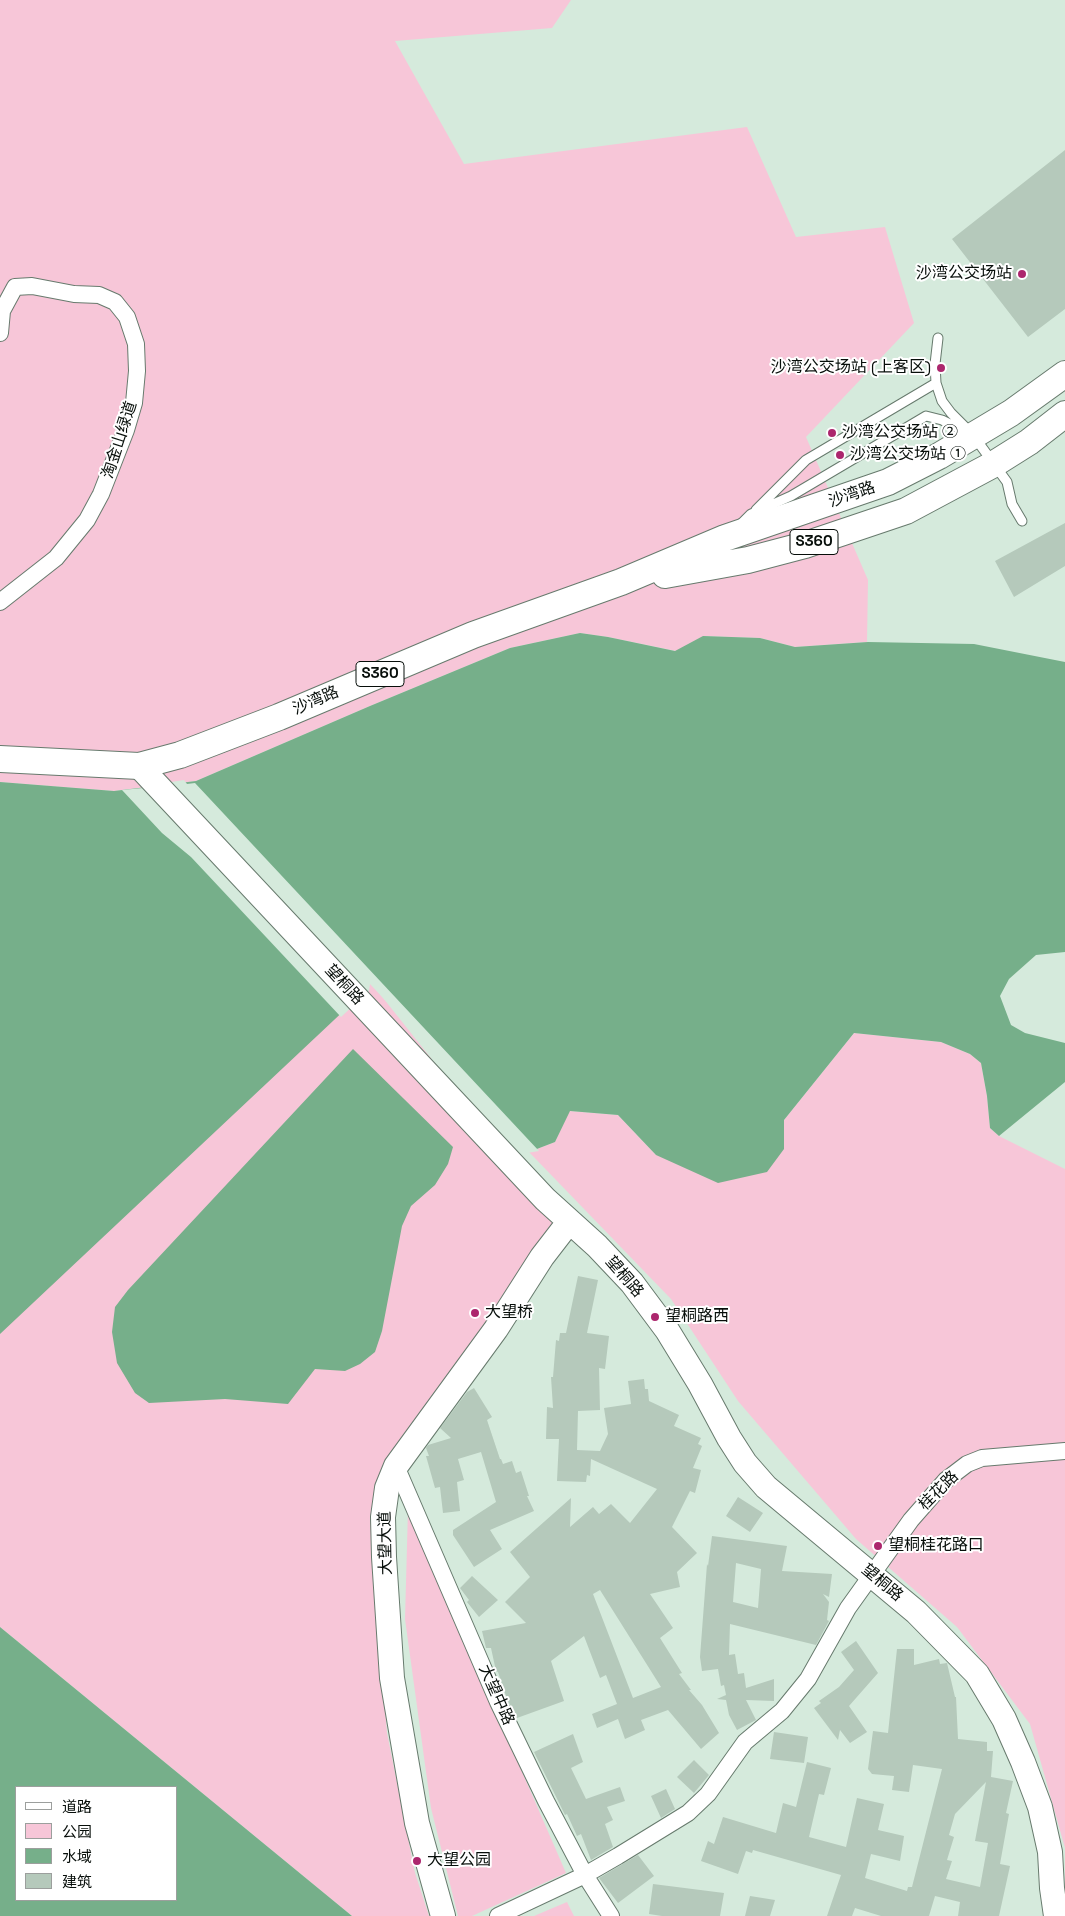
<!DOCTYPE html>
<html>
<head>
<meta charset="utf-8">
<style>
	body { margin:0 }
	#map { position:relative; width:1065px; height:1916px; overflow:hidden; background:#d5eadc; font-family:"Space Grotesk","Noto Sans SC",sans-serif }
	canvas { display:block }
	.legend { position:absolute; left:15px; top:1786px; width:162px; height:115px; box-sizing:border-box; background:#fff; border:1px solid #9c9f9d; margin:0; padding:6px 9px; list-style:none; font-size:15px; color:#070e0a }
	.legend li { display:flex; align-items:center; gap:10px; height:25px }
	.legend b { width:25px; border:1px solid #9c9f9d }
</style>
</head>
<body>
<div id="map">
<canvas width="1065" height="1916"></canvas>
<ul class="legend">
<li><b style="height:6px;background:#fff"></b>道路</li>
<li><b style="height:14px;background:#f7c6d8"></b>公园</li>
<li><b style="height:14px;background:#76af8a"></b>水域</li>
<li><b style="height:14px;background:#b5c9bb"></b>建筑</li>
</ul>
</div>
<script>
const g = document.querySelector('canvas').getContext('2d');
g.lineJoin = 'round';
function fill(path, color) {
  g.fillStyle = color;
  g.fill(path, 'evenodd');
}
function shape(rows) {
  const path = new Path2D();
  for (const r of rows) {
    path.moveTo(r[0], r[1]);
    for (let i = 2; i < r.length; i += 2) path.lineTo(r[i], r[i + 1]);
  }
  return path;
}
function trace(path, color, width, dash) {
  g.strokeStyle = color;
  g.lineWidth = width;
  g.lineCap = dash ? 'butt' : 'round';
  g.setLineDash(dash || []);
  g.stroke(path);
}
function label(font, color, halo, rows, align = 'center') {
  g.font = font + ' "Space Grotesk","Noto Sans SC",sans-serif';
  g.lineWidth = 4;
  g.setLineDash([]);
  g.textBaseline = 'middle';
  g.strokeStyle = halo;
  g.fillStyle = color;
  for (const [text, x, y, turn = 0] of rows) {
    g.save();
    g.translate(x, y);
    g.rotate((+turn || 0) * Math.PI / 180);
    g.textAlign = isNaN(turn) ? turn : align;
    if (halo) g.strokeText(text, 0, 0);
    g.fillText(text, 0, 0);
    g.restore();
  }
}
const green = shape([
	[0,0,571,0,552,28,395,41,464,164,747,127,796,237,885,227,914,323,806,437,868,580,867,642,795,647,760,638,704,636,676,651,608,637,580,633,510,648,370,706,196,781,114,791,0,782],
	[368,979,558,1218,411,1431,376,1597,387,1733,415,1873,429,1916,352,1916,0,1627,0,1331],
	[854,1033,941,1042,970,1054,981,1063,987,1096,990,1128,999,1136,1065,1169,1065,1848,1030,1724,957,1627,856,1539,738,1401,671,1299,529,1152,555,1142,569,1111,618,1115,656,1155,784,1149,784,1120],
	[408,1509,566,1873,472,1916,458,1916,431,1808,405,1619],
	[567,1902,574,1916,534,1916]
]);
const water = shape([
	[580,633,608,637,675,651,703,636,760,638,795,647,868,642,974,644,1065,662,1065,952,1036,955,1009,979,1000,996,1011,1025,1025,1033,1065,1043,1065,1082,999,1136,990,1128,987,1096,981,1063,970,1054,941,1042,854,1033,784,1120,784,1149,767,1172,718,1183,656,1155,618,1115,570,1111,555,1142,529,1152,368,979,367,989,0,1334,0,782,114,791,196,781,370,706,510,648],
	[353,1049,453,1147,448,1164,435,1185,411,1206,402,1226,382,1331,375,1352,360,1364,345,1371,315,1369,288,1404,225,1399,149,1403,135,1393,117,1363,112,1332,115,1307,128,1290],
	[0,1627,352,1916,0,1916],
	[16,1787,176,1787,176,1900,16,1900]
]);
const pier = shape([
	[184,780,187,784,195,783,539,1151,527,1153,370,984,369,991,341,1017,191,857,162,833,122,790,174,785,171,782]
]);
const building = shape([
	[1065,150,1065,309,1028,337,952,239],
	[1065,523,1065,566,1014,597,995,561],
	[578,1276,598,1280,587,1333,609,1336,605,1369,599,1368,600,1410,578,1411,577,1450,600,1451,608,1434,604,1408,631,1404,628,1381,644,1379,645,1389,648,1389,649,1401,679,1415,674,1426,701,1438,698,1444,702,1446,693,1468,701,1470,695,1493,690,1491,672,1527,697,1553,677,1572,680,1587,650,1594,673,1628,660,1638,682,1673,679,1674,691,1690,689,1690,702,1705,719,1733,701,1749,668,1710,641,1720,645,1730,625,1739,618,1719,597,1728,592,1714,617,1704,606,1675,600,1678,584,1636,551,1661,564,1701,517,1718,507,1699,498,1672,496,1671,491,1648,486,1648,482,1631,526,1623,505,1602,530,1577,510,1552,571,1498,570,1527,593,1507,599,1514,611,1504,630,1523,657,1489,591,1459,590,1476,587,1475,586,1482,557,1481,559,1439,546,1439,547,1407,553,1408,551,1377,553,1377,556,1340,559,1341,560,1333,566,1333],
	[600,1590,661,1687,633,1698,593,1594],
	[474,1388,492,1417,487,1420,500,1459,501,1459,503,1464,512,1461,516,1473,521,1471,529,1496,527,1496,534,1511,490,1530,502,1549,474,1567,453,1535,453,1530,496,1502,481,1452,458,1459,464,1480,457,1482,460,1511,443,1513,440,1487,435,1488,426,1456,429,1456,426,1448,428,1445,451,1438,440,1428,467,1392],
	[738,1497,763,1513,750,1532,726,1516],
	[712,1536,787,1546,782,1571,832,1574,829,1597,823,1594,829,1602,827,1620,829,1621,816,1645,730,1624,729,1655,735,1654,738,1674,744,1673,746,1688,774,1679,774,1701,746,1700,756,1720,737,1730,729,1715,726,1700,717,1699,726,1695,724,1685,721,1686,718,1669,702,1671,700,1657,707,1564,708,1566],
	[736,1563,761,1569,758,1608,733,1602],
	[472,1576,498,1600,479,1617,467,1602,469,1600,460,1588],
	[856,1641,878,1673,849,1706,867,1732,850,1743,840,1730,838,1740,814,1708,821,1703,819,1701,839,1687,854,1670,841,1652],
	[897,1649,914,1649,914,1665,939,1659,940,1664,947,1663,955,1697,956,1697,958,1739,987,1742,987,1751,993,1751,991,1777,1013,1781,1006,1813,1009,1814,1000,1864,1010,1866,999,1916,958,1916,960,1902,935,1896,929,1916,881,1916,855,1908,852,1916,827,1916,841,1875,753,1850,752,1853,746,1851,738,1874,701,1861,708,1841,714,1844,723,1817,776,1833,783,1803,796,1807,807,1762,831,1768,824,1795,819,1794,809,1837,846,1847,857,1798,884,1804,878,1830,904,1836,900,1861,871,1854,865,1878,907,1891,908,1887,912,1887,942,1769,913,1765,909,1792,892,1790,894,1776,872,1774,868,1769,873,1731,888,1733],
	[986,1782,975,1841,988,1843,980,1887,946,1879,952,1861,947,1860,954,1837,949,1835,955,1814],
	[774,1732,808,1737,804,1763,770,1759],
	[573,1734,583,1762,571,1768,586,1799,620,1787,625,1801,607,1807,613,1820,605,1824,613,1847,591,1860,581,1834,577,1836,567,1814,565,1815,534,1752],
	[694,1760,709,1775,694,1793,677,1777],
	[666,1789,675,1809,661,1818,651,1796],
	[638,1855,654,1876,618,1903,599,1878],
	[653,1884,724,1893,720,1916,662,1916,649,1914],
	[750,1896,775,1900,770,1916,745,1916]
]);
const lane = shape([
	[938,338,935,364,936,383,942,401,951,413,973,435,1007,482,1012,504,1022,521],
	[756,510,806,460,936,383],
	[742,523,751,514,791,496,926,416,942,420,968,433]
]);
const street = shape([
	[0,333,2,311,15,287,32,286,74,294,99,295,115,302,127,317,136,344,137,371,134,403,126,430,101,494,87,520,56,558,0,602],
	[396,1466,498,1702,546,1801,585,1875,611,1916],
	[498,1916,585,1875,618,1856,688,1813,708,1794,745,1742,782,1711,808,1679,848,1608,911,1520,946,1480,967,1464,982,1458,1065,1451]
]);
const secondary = shape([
	[139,766,545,1199,597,1246,632,1283,667,1330,700,1384,729,1438,745,1463,766,1487,916,1612,977,1674,1004,1719,1023,1762,1040,1807,1050,1852,1052,1888,1056,1916],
	[443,1916,417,1823,392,1678,384,1557,383,1517,387,1488,396,1466,496,1329,542,1257,569,1222]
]);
const primary = shape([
	[665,575,748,560,805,545,906,511,994,464,1029,442,1065,414],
	[0,759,139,766,180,755,279,717,473,635,621,582,725,538,888,482,939,456,1011,413,1065,374]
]);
const markers = [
	[1022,274,5,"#ac266d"],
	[941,368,5,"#ac266d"],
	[832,433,5,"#ac266d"],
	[840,455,5,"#ac266d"],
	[475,1313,5,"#ac266d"],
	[655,1317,5,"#ac266d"],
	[878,1546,5,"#ac266d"],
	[417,1861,5,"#ac266d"]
];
const shields = [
	[814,542,48],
	[380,674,48]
];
const shieldNames = [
	["S360",814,542],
	["S360",380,674]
];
const poiNames = [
	["沙湾公交场站",1012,274,"right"],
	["沙湾公交场站 (上客区)",931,368,"right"],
	["沙湾公交场站 ②",842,433],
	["沙湾公交场站 ①",850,455],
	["大望桥",485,1313],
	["望桐路西",665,1317],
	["望桐桂花路口",888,1546],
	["大望公园",427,1861]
];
const streetNames = [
	["淘金山绿道",120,440,-72],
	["沙湾路",852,495,-19],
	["沙湾路",316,701,-23],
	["望桐路",344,985,47],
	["望桐路",624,1277,49],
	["桂花路",939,1491,-45],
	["大望大道",386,1543,-91],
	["望桐路",882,1583,40],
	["大望中路",496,1695,66]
];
fill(green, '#f7c6d8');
fill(water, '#76af8a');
fill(pier, '#d5eadc');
fill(building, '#b5c9bb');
trace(lane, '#677a6d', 11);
trace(street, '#677a6d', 18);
trace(secondary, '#677a6d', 26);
trace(primary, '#677a6d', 28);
trace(lane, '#fff', 9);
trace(street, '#fff', 16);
trace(secondary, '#fff', 24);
trace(primary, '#fff', 26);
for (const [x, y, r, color] of markers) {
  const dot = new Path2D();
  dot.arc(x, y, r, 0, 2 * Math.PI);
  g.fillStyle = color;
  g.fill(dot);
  trace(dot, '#fff', 2);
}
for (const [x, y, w] of shields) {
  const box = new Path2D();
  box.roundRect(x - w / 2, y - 12.5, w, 25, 4);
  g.fillStyle = '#fff';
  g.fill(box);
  trace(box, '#070e0a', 1);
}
label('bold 15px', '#070e0a', null, shieldNames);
label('16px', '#070e0a', '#fff', poiNames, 'left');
label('16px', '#070e0a', '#fff', streetNames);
</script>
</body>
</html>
